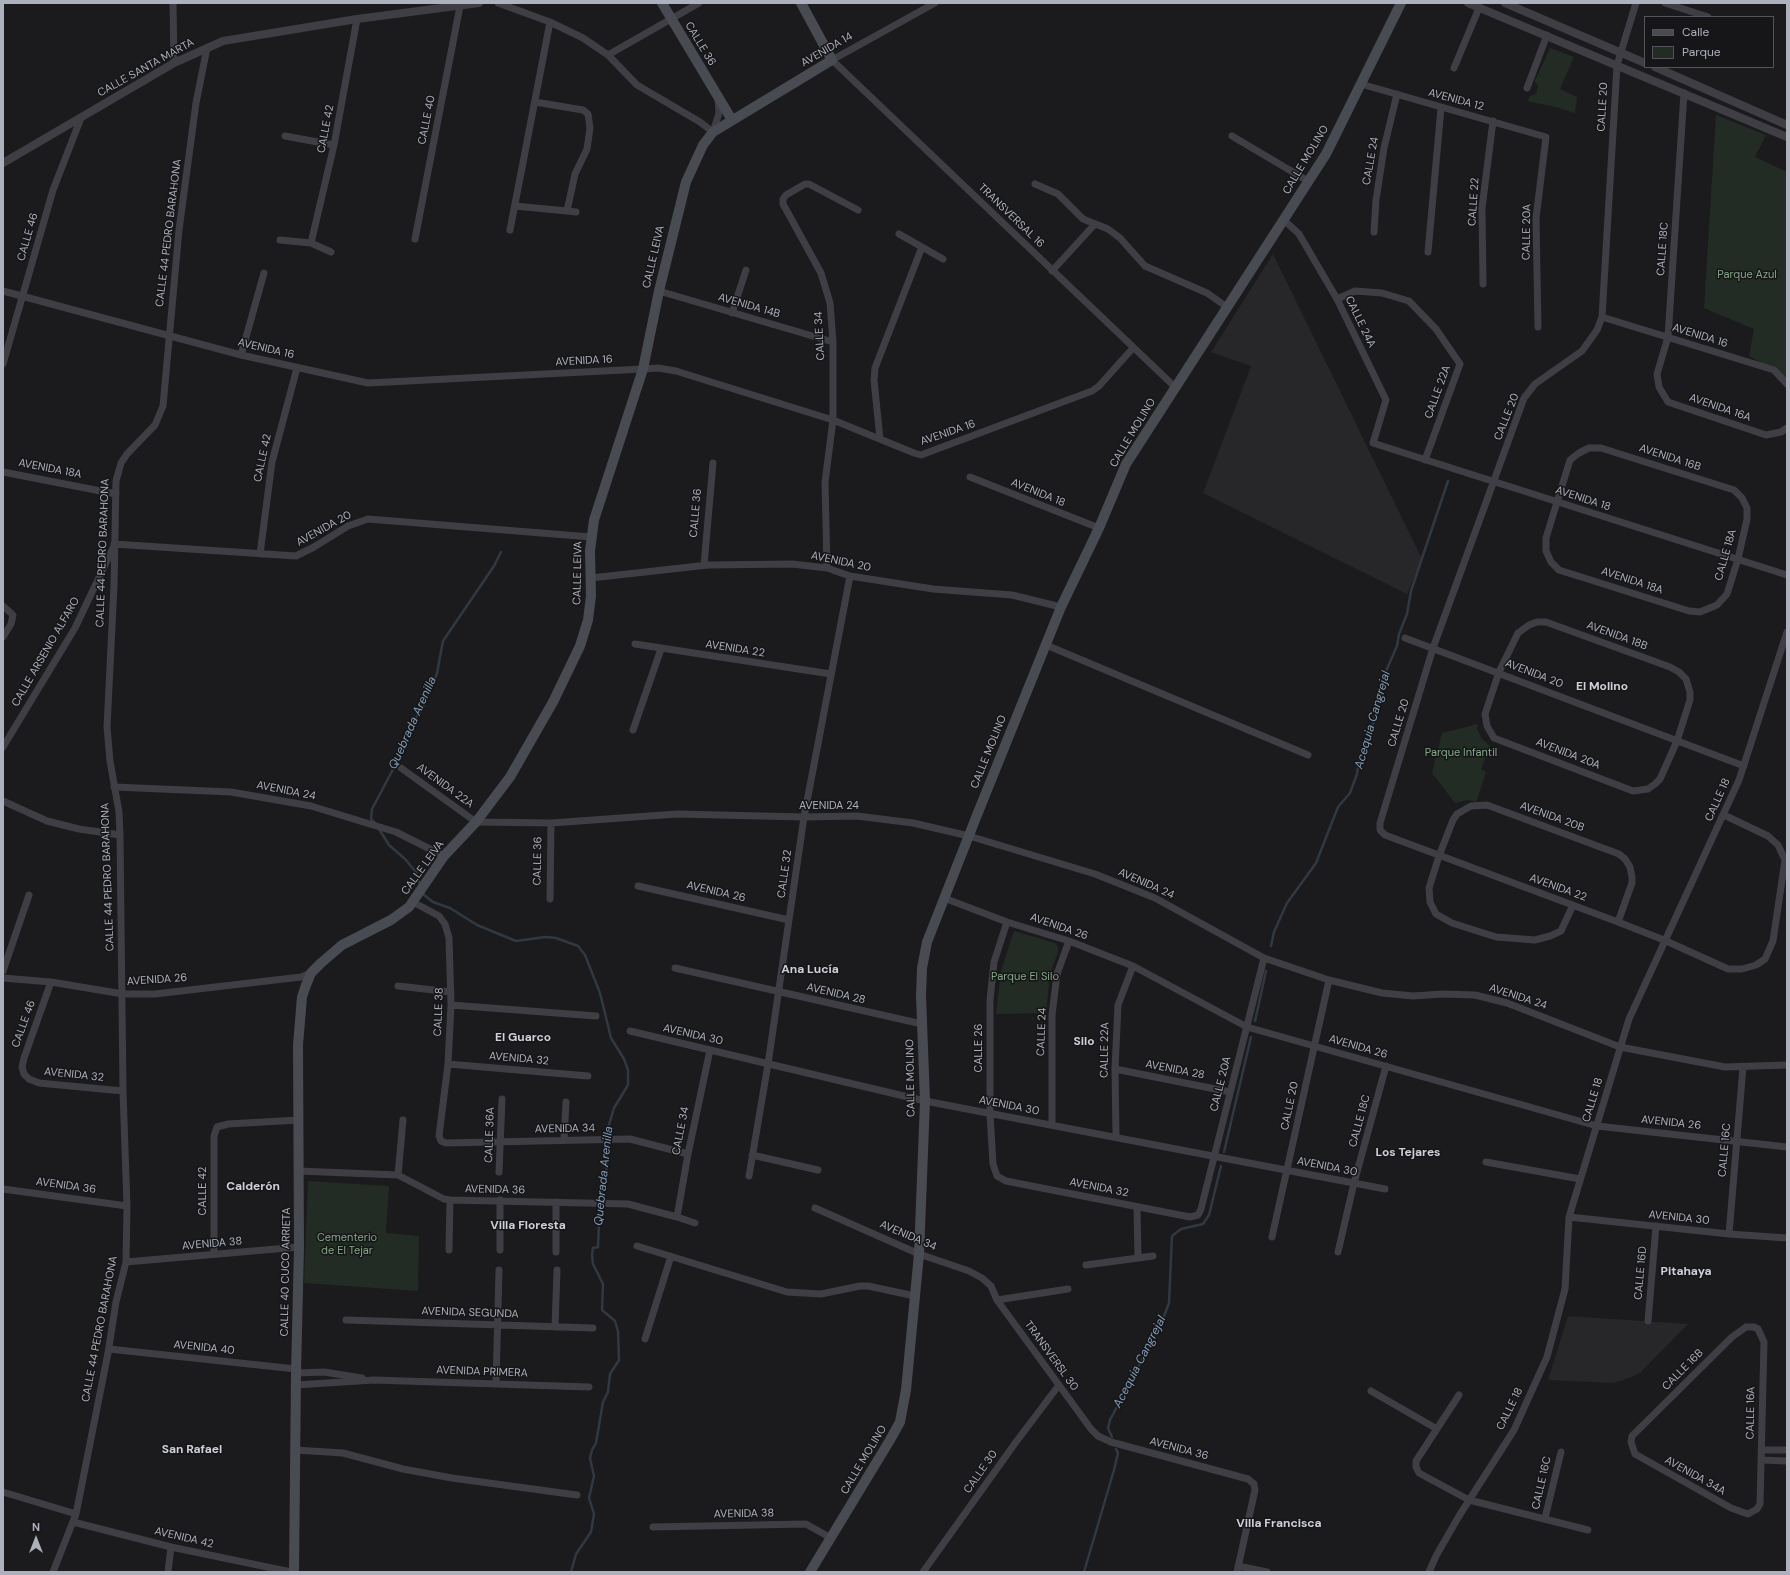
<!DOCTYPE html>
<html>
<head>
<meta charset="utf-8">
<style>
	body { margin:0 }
	#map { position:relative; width:1790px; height:1575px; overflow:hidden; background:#1b1b1d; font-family:"DM Sans",sans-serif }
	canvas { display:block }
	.frame { position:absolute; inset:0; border:4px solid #adb1bd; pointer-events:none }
	.legend { position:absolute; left:1644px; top:16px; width:130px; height:52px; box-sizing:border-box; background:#161618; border:1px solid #52545a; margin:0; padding:5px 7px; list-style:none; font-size:12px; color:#adb1bd }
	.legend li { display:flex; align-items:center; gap:8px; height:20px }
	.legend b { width:20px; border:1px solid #52545a }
	.north { position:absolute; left:16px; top:1519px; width:40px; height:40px; -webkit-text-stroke:3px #161618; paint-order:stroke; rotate:0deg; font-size:11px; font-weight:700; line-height:16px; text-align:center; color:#adb1bd }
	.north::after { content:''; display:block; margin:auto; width:14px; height:18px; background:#adb1bd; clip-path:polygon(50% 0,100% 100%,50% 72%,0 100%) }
</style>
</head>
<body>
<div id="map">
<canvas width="1790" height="1575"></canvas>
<div class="frame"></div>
<ul class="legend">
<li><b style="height:5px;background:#494b53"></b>Calle</li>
<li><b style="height:11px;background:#222c24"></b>Parque</li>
</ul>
<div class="north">N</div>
</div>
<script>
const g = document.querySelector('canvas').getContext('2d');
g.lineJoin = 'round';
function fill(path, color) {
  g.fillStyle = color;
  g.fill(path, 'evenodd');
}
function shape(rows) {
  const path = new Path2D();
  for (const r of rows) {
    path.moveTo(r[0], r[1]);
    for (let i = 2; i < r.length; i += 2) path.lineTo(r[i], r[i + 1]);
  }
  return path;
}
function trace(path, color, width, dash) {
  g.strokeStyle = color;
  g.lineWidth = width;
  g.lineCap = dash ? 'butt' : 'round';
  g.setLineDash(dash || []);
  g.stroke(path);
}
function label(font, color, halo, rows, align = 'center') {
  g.font = font + ' "DM Sans",sans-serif';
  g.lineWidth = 3;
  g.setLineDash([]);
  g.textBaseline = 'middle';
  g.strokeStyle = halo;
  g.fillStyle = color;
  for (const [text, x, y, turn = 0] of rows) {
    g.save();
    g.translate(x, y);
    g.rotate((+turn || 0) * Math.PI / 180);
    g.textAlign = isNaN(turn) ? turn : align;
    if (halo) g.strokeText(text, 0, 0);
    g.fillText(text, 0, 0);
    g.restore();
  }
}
const built = shape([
	[1273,254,1422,559,1407,594,1203,493,1251,366,1211,352],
	[1568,1316,1688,1324,1640,1373,1626,1379,1614,1383,1548,1380]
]);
const green = shape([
	[1550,48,1574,57,1560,89,1577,97,1575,113,1555,107,1527,101,1530,96,1536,94,1538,87,1535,81],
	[1716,115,1766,135,1755,157,1787,172,1787,383,1774,370,1749,356,1754,329,1704,308],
	[1478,724,1477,729,1482,739,1490,746,1481,769,1486,772,1476,802,1468,800,1455,803,1432,773,1442,733],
	[1014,931,1055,943,1058,946,1058,952,1050,974,1046,1013,996,1014,1001,971],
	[308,1181,389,1186,386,1233,419,1236,418,1291,304,1283]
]);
const stream = shape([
	[375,823,371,819,372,809,399,758,408,729,422,709,433,684,437,673,443,641,494,566,501,552],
	[379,829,389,845,405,859,416,872,420,885],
	[423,892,424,895,433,902,450,908,477,925,516,941,545,937,556,938,578,946,585,955,600,993,611,1038,624,1059,628,1070,628,1085,614,1108,608,1128,606,1183,600,1197,598,1247,593,1248,592,1255,593,1264,603,1284,602,1310,615,1321,618,1331,619,1360,610,1374,608,1392,603,1402,596,1443,592,1450,590,1458,594,1476,589,1498,594,1514,591,1532,576,1554,571,1572],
	[1271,946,1274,932,1287,903,1316,863,1338,807,1350,793,1357,774,1359,761,1373,724,1383,678,1397,646,1399,634,1407,614,1411,591,1448,481],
	[1255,1021,1266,971],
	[1224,1152,1251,1037],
	[1112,1437,1108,1428,1110,1420,1161,1324,1169,1303,1172,1236,1181,1229,1203,1224,1209,1215,1221,1166],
	[1084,1572,1114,1470,1118,1453,1116,1449]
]);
const minor = shape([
	[173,3,174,63],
	[498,3,550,22,583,38,608,55,637,85,700,122,713,132,719,113,718,98],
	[935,3,832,60,1175,387],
	[1636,3,1617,65,1602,317,1597,330,1582,351,1535,384,1524,398,1433,648,1380,823,1380,830,1385,835,1618,922,1664,940,1728,969,1742,969,1756,965,1765,959,1773,941,1785,860,1778,845,1768,836,1724,815],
	[1665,3,1708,17],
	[608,55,699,3],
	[1454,68,1479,8],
	[1361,84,1546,137,1536,218,1538,327],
	[1527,88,1547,35],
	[1684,93,1668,337,1657,374,1659,387,1668,402,1766,435,1781,432,1787,428],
	[285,136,334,145],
	[1232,136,1308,181],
	[1035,184,1058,194,1083,219,1108,229,1120,238,1145,266,1207,293,1227,307],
	[515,206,567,211,575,174,587,149,590,128,588,114,583,110,535,102],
	[567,211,576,212],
	[1284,220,1299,234,1337,299,1386,400,1373,443,1787,575],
	[510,230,550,22],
	[1374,232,1376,200,1384,148,1397,94],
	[899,234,943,259],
	[415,239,460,6],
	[280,240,311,243,331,252],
	[311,243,334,145,357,19],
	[1428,252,1441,108],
	[1052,271,1095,224],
	[1483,284,1482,208,1493,121],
	[3,291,241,355,368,383,643,369,658,368,676,371,833,420,914,453,921,455,1092,391,1099,386,1133,348],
	[659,291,833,342],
	[1337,299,1355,291,1382,293,1409,301,1436,329,1460,364,1425,460],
	[732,313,746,270],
	[1602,317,1774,370,1787,384],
	[241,355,264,273],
	[3,364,53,190,81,118],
	[880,439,874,380,875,368,922,247],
	[1589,448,1601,448,1734,490,1742,498,1747,508,1747,519,1738,559,1727,594,1717,605,1700,612,1689,611,1559,570,1551,562,1546,551,1546,538,1570,460,1579,453,1589,448],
	[3,472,116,494],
	[970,477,1099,528],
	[114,544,296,556,314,547,348,526,368,519,591,537],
	[260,554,272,462,297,368],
	[704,565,713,463],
	[827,568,825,482,833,420,833,342,830,303,821,273,783,204,783,199,786,195,805,184,809,184,858,210],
	[591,578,708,565,792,564,827,568,850,576,933,589,1012,595,1061,607],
	[3,606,13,615,11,624,3,637],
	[1537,622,1546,622,1670,667,1679,672,1686,679,1690,692,1690,700,1677,741,1660,779,1655,784,1648,789,1633,791,1494,738,1487,726,1485,714,1499,672,1518,633,1529,625,1537,622],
	[1405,638,1744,766],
	[635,644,831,674],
	[1046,645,1308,755],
	[633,730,661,649],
	[3,747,75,628,113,548],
	[401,768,476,822,551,823,677,814,804,817,857,816,913,823,969,836,1095,874,1155,898,1264,958,1329,980,1382,993,1413,996,1443,994,1475,995,1507,1003,1620,1047,1725,1067,1787,1065],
	[114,787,231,792,311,806,396,832,444,856],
	[3,801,47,821,79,829,120,835],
	[638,886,789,920],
	[944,898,1007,922,1069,941,1133,966,1247,1027,1597,1126,1787,1147],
	[550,899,551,823],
	[413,902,439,916,445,924,449,938,451,1005,448,1064,439,1136,441,1141,446,1143,630,1139,688,1154],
	[1573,905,1561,931,1550,936,1535,940,1496,937,1452,923,1436,914,1430,902,1429,888,1439,856,1453,820,1457,814,1471,806,1487,805,1619,854,1625,859,1630,867,1632,877,1632,883,1618,922],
	[1007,922,994,962,990,1000,990,1114,993,1164,997,1176,1006,1181,1190,1217,1198,1215,1201,1209,1264,958],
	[675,968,922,1024],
	[3,971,29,895],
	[3,978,51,982,123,994,155,994,301,977,311,973],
	[51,982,24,1058,22,1067,24,1074,29,1079,39,1083,123,1091],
	[398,986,451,992],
	[451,1005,596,1016],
	[630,1031,925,1101,1385,1189],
	[448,1064,588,1076],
	[1115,1069,1230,1092],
	[1052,1125,1052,1015,1057,974,1069,941],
	[1116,1137,1115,1069,1118,1005,1133,966],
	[564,1140,566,1102],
	[752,1155,818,1170],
	[1486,1162,1580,1179],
	[298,1171,398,1175,444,1199,450,1200,628,1204,677,1217,695,1223],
	[499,1172,502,1099],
	[398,1175,403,1120],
	[749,1176,768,1064,804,817,850,576],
	[3,1189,127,1206],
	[500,1200,500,1250],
	[556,1202,556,1252],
	[1137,1207,1138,1258],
	[815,1208,919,1254,969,1271,982,1278,991,1286,997,1300,1091,1429,1098,1436,1111,1442,1248,1479,1254,1484,1255,1490,1237,1572],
	[677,1217,688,1154,710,1050],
	[1569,1217,1729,1234,1787,1238],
	[1729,1234,1743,1067],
	[1272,1237,1329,980],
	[637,1246,787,1292,821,1294,860,1286,868,1286,915,1296],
	[449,1250,450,1200],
	[1338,1252,1354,1183,1386,1066],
	[214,1254,214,1136,217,1127,228,1124,299,1120],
	[126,1262,299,1247],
	[1086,1265,1153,1256],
	[997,1300,1068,1289],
	[346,1320,593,1328],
	[1648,1321,1656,1226],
	[555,1327,557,1270],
	[1746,1327,1754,1327,1758,1329,1764,1342,1760,1504,1757,1509,1748,1514,1731,1508,1635,1454,1631,1442,1632,1436,1732,1337,1746,1327],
	[645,1339,671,1256],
	[109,1349,296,1369],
	[296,1373,324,1372,362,1378],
	[496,1384,499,1270],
	[296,1385,374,1380,589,1387],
	[1371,1391,1437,1429],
	[1459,1395,1416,1461,1416,1467,1419,1473,1469,1500,1588,1530],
	[295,1450,343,1453,403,1469,452,1478,577,1495],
	[1761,1450,1787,1450],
	[1761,1460,1787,1461],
	[3,1492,76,1514],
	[1545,1518,1561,1452],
	[73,1522,171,1547,291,1572],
	[653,1527,806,1524,831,1538],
	[1238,1566,1267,1572],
	[53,1572,76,1514,108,1353,116,1302,126,1262,127,1206,123,1091,120,835,119,812,110,761,107,727,114,586,116,481,121,463,127,454,155,425,163,406,179,230,196,103,207,48],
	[168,1572,171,1547],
	[923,1572,1016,1442,1059,1385],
	[1429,1572,1436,1556,1459,1516,1514,1430,1547,1357,1565,1289,1569,1217,1629,1019,1739,780,1787,632]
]);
const tertiary = shape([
	[1468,3,1787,137],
	[1505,3,1645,63],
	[1655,67,1787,125],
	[3,163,174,63,223,41,357,19,479,3]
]);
const secondary = shape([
	[662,3,732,120],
	[294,1572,296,1373,299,1247,298,1045,302,997,306,985,311,973,321,963,342,945,391,920,409,907,444,856,476,822,510,777,553,702,580,646,588,620,591,596,590,551,594,520,643,369,659,291,686,182,703,145,713,132,832,60,801,3],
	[810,1572,890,1440,900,1422,906,1390,919,1254,925,1101,921,996,922,968,927,942,977,815,1061,607,1099,528,1126,464,1326,154,1401,3]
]);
const streetNames = [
	["CALLE 36",700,44,59],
	["AVENIDA 14",827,50,-30],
	["CALLE SANTA MARTA",146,68,-29],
	["AVENIDA 12",1456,100,15],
	["CALLE 20",1603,107,-87],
	["CALLE 40",427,120,-79],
	["CALLE 42",326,129,-79],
	["CALLE MOLINO",1306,160,-59],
	["CALLE 24",1371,161,-80],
	["CALLE 22",1474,202,-86],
	["TRANSVERSAL 16",1011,216,44],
	["CALLE 20A",1527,232,-89],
	["CALLE 44 PEDRO BARAHONA",169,233,-83],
	["CALLE 46",28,237,-74],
	["CALLE 18C",1663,249,-86],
	["CALLE LEIVA",654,257,-77],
	["AVENIDA 14B",749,306,16],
	["CALLE 24A",1360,322,64],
	["CALLE 34",820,336,-93],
	["AVENIDA 16",1700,336,17],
	["AVENIDA 16",266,349,13],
	["AVENIDA 16",584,361,-3],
	["CALLE 22A",1438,392,-70],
	["AVENIDA 16A",1720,408,19],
	["CALLE 20",1507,417,-68],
	["AVENIDA 16",948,433,-19],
	["CALLE MOLINO",1133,433,-59],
	["CALLE 42",263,458,-78],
	["AVENIDA 16B",1670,458,18],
	["AVENIDA 18A",50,469,11],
	["AVENIDA 18",1038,493,22],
	["AVENIDA 18",1583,499,18],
	["CALLE 36",696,513,-85],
	["AVENIDA 20",324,529,-29],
	["CALLE 44 PEDRO BARAHONA",103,553,-88],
	["CALLE 18A",1726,555,-74],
	["AVENIDA 20",841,562,12],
	["CALLE LEIVA",578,573,-89],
	["AVENIDA 18A",1632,581,18],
	["AVENIDA 18B",1617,636,20],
	["AVENIDA 22",735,649,9],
	["CALLE ARSENIO ALFARO",46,652,-60],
	["AVENIDA 20",1534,674,21],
	["CALLE 20",1399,723,-73],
	["CALLE MOLINO",989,752,-68],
	["AVENIDA 20A",1568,754,21],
	["AVENIDA 22A",445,786,36],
	["AVENIDA 24",286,791,11],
	["CALLE 18",1718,800,-66],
	["AVENIDA 24",829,806],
	["AVENIDA 20B",1552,817,20],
	["CALLE 36",538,861,-89],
	["CALLE LEIVA",423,868,-54],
	["CALLE 32",785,874,-82],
	["CALLE 44 PEDRO BARAHONA",108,877,-92],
	["AVENIDA 24",1146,884,24],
	["AVENIDA 22",1558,888,20],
	["AVENIDA 26",716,892,13],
	["AVENIDA 26",1059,927,19],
	["AVENIDA 26",157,980,-4],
	["AVENIDA 28",836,994,13],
	["AVENIDA 24",1518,997,18],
	["CALLE 38",439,1012,-88],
	["CALLE 46",24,1024,-70],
	["CALLE 24",1042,1032,-88],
	["AVENIDA 30",693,1035,13],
	["AVENIDA 26",1358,1047,16],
	["CALLE 26",979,1048,-90],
	["CALLE 22A",1105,1050,-89],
	["AVENIDA 32",519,1059,5],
	["AVENIDA 28",1175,1070,11],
	["AVENIDA 32",74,1075,6],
	["CALLE MOLINO",911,1078,-91],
	["CALLE 20A",1221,1084,-76],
	["CALLE 18",1593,1100,-73],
	["AVENIDA 30",1009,1106,11],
	["CALLE 20",1290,1106,-78],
	["CALLE 18C",1360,1121,-75],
	["AVENIDA 26",1671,1123,6],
	["AVENIDA 34",565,1129,-1],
	["CALLE 34",681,1131,-79],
	["CALLE 36A",490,1135,-88],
	["CALLE 16C",1725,1150,-85],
	["AVENIDA 30",1327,1167,11],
	["AVENIDA 36",66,1186,8],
	["AVENIDA 32",1099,1188,11],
	["AVENIDA 36",495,1190,1],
	["CALLE 42",203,1191,-90],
	["AVENIDA 30",1679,1218,6],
	["AVENIDA 34",908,1236,23],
	["AVENIDA 38",212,1244,-5],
	["CALLE 40 CUCO ARRIETA",286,1272,-89],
	["CALLE 16D",1641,1273,-85],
	["AVENIDA SEGUNDA",470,1313,2],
	["CALLE 44 PEDRO BARAHONA",100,1329,-79],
	["AVENIDA 40",204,1348,6],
	["TRANSVERSL 30",1051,1356,54],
	["CALLE 16B",1683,1370,-45],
	["AVENIDA PRIMERA",482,1372,2],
	["CALLE 18",1510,1409,-64],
	["CALLE 16A",1751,1413,-89],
	["AVENIDA 36",1179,1449,15],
	["CALLE MOLINO",864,1460,-59],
	["CALLE 30",981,1472,-55],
	["AVENIDA 34A",1695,1476,29],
	["CALLE 16C",1542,1483,-77],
	["AVENIDA 38",744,1514,-1],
	["AVENIDA 42",184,1538,13]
];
const parkNames = [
	["Parque Azul",1747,275],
	["Parque Infantil",1461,753],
	["Parque El Silo",1025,977],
	["Cementerio",347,1238],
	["de El Tejar",347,1251]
];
const neighbourhoodNames = [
	["El Molino",1602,687],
	["Ana Lucía",810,970],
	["El Guarco",523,1038],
	["Silo",1084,1042],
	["Los Tejares",1408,1153],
	["Calderón",253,1187],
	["Villa Floresta",528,1226],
	["Pitahaya",1686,1272],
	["San Rafael",192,1450],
	["Villa Francisca",1279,1524]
];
const waterNames = [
	["Acequia Cangrejal",1373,720,-74],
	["Quebrada Arenilla",413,723,-66],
	["Quebrada Arenilla",604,1176,-84],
	["Acequia Cangrejal",1140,1362,-63]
];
fill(built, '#27272a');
fill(green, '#222c24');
trace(stream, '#303942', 2.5);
trace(minor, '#3e3e44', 7);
trace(tertiary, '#3e3e44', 8);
trace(secondary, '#494b53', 10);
label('11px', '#adb1bd', '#161618', streetNames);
label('11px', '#84a888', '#161618', parkNames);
label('bold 12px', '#ced1d9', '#161618', neighbourhoodNames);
label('italic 12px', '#849db8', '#161618', waterNames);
</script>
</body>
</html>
